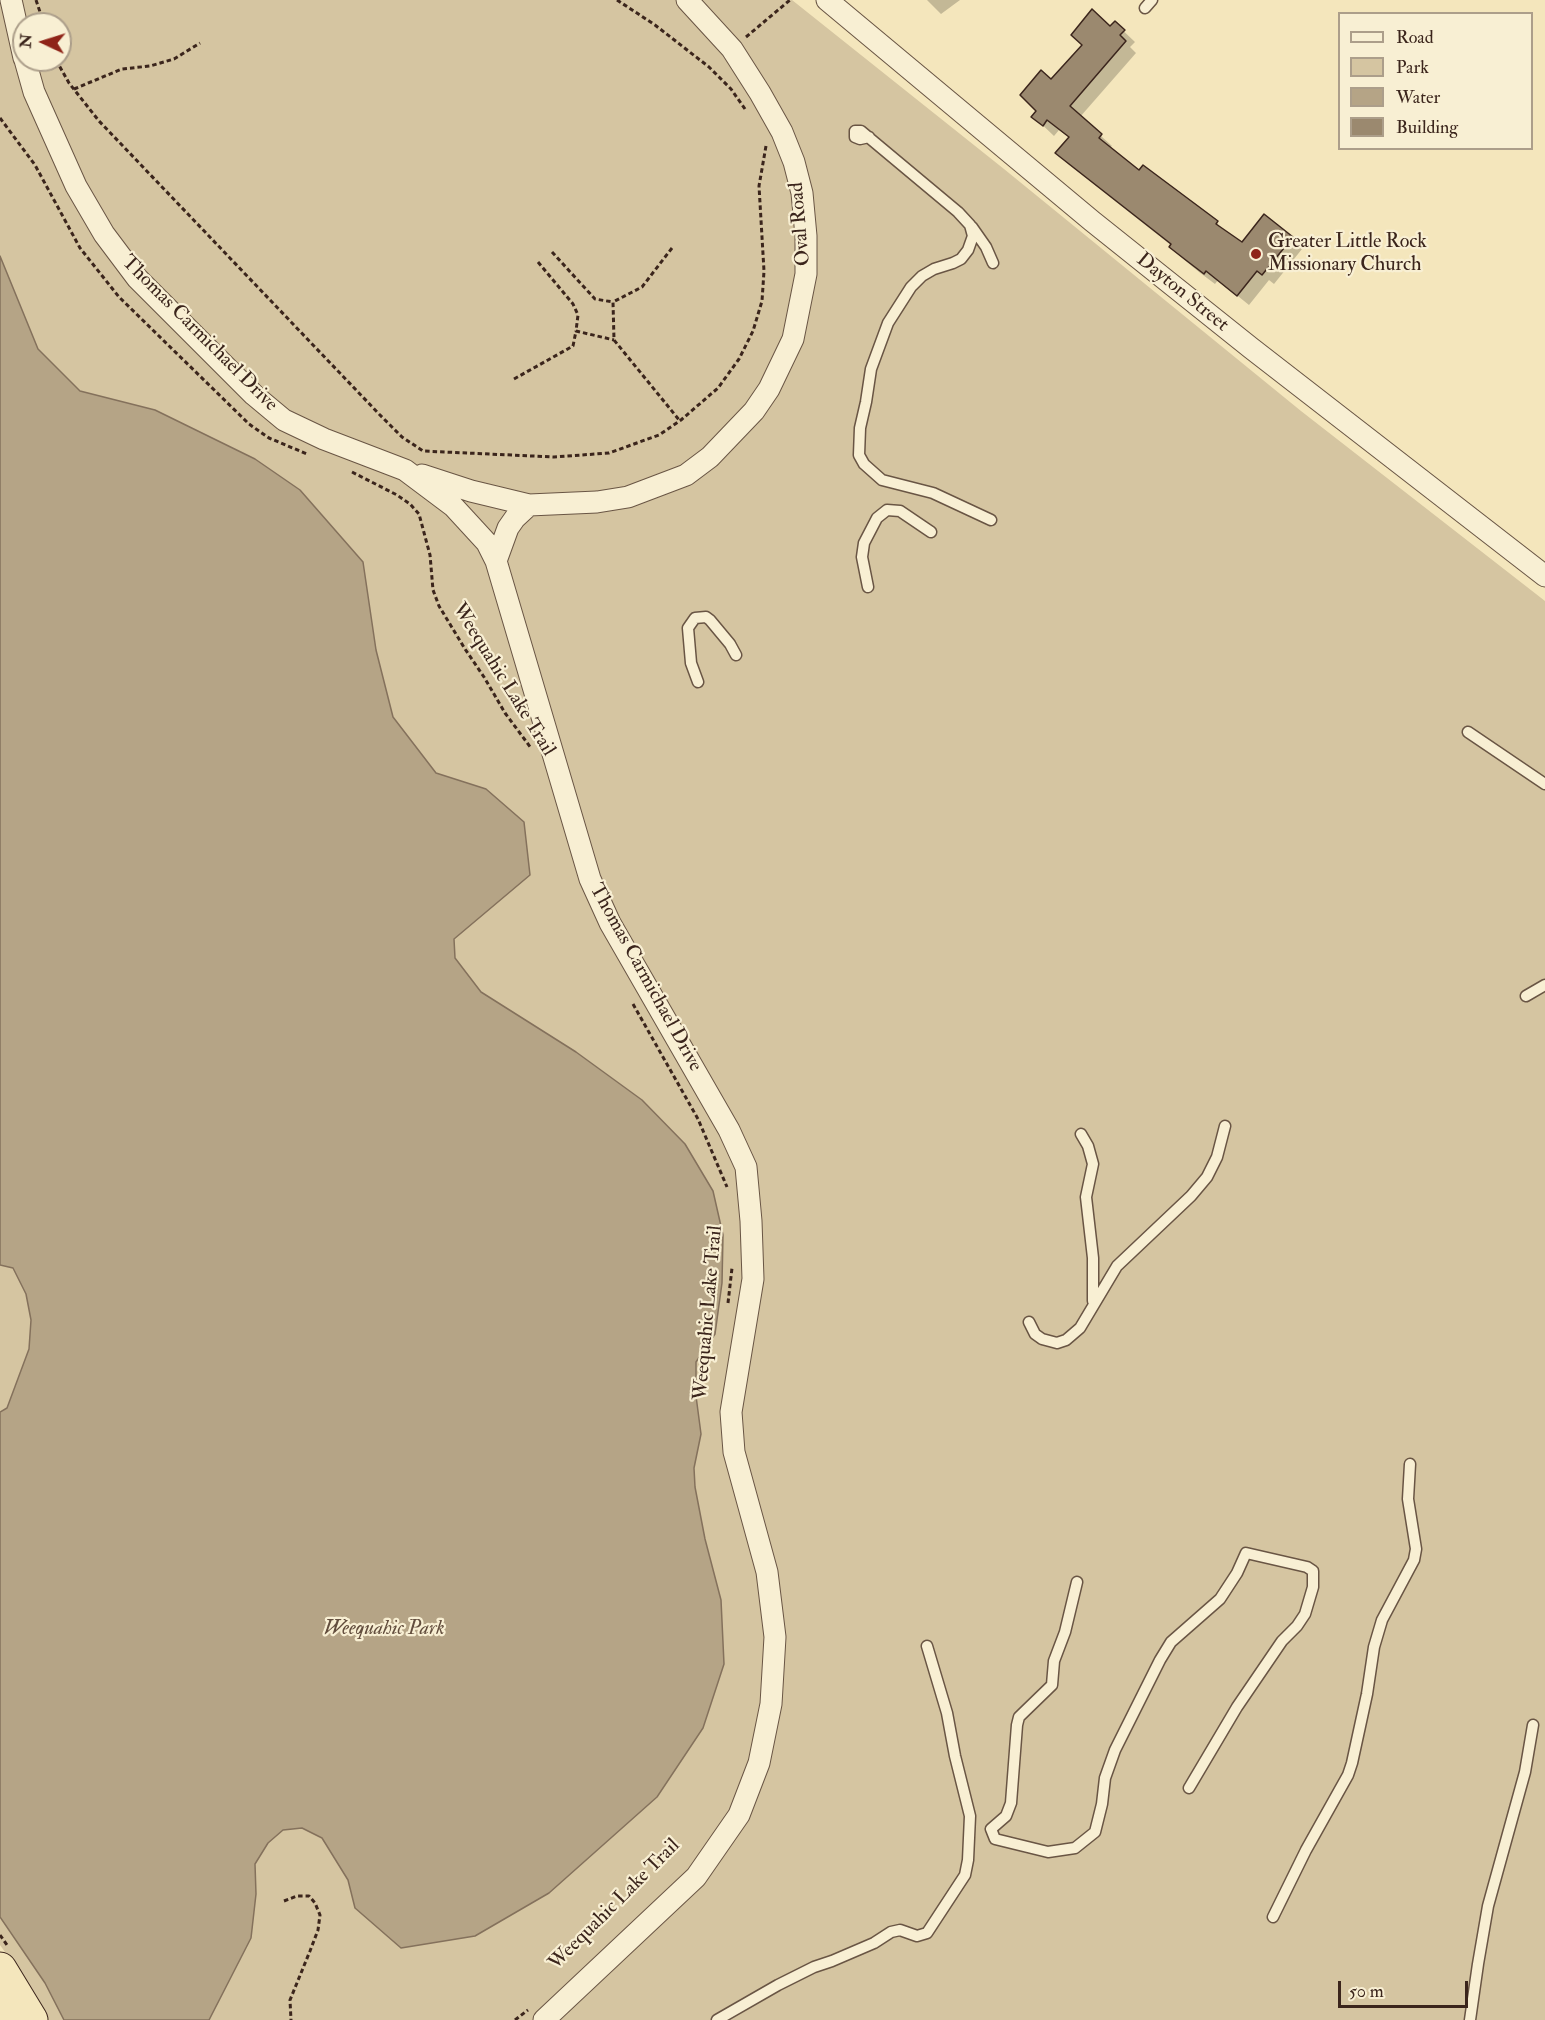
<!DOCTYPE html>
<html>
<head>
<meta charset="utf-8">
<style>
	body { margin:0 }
	#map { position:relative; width:1545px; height:2020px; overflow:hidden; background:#f4e6bc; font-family:"IM FELL Double Pica",serif }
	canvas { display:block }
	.legend { position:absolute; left:1338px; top:12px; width:195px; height:138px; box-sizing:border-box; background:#f8efd3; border:2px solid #ac9e8a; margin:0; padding:8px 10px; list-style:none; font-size:18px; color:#3b251c }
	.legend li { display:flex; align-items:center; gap:12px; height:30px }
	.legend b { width:30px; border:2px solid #ac9e8a }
	.north { position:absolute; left:12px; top:12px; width:60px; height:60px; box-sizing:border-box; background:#f8efd3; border:2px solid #ac9e8a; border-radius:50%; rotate:274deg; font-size:16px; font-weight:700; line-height:24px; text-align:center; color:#3b251c }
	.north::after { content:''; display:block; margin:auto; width:21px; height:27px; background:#8f2418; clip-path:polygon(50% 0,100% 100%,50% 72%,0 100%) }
	.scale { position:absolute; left:1338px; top:1981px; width:130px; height:27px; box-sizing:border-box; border:3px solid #3b251c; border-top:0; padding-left:8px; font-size:18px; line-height:21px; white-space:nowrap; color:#3b251c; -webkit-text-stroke:4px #f8efd3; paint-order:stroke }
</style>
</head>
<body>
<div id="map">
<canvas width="1545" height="2020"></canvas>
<ul class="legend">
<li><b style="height:8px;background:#f8efd3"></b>Road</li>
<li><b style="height:16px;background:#d5c5a1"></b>Park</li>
<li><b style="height:16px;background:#b5a486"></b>Water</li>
<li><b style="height:16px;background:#9b896f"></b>Building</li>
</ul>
<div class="north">N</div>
<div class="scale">50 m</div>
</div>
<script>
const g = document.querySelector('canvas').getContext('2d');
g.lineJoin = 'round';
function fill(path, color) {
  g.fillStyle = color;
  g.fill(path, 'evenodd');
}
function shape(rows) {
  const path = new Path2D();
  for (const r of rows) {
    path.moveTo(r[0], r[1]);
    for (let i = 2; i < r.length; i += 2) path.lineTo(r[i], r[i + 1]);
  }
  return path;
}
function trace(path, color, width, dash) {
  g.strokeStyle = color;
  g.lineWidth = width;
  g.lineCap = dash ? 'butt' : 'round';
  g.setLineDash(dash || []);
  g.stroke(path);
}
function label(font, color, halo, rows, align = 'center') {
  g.font = font + ' "IM FELL Double Pica",serif';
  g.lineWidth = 4.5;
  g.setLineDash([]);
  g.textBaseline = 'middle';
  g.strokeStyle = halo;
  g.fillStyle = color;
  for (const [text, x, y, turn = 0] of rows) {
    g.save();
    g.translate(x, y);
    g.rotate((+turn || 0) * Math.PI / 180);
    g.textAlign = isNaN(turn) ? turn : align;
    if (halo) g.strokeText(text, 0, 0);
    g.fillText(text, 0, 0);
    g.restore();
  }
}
const green = shape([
	[0,0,792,0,1004,169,1301,411,1545,601,1545,2020,48,2020,26,1982,0,1945],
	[24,24,60,24,60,60,24,60]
]);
const water = shape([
	[0,256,38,349,80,391,155,410,255,459,300,490,363,562,376,650,393,717,436,773,486,789,524,822,530,875,454,939,455,958,481,992,576,1052,642,1100,685,1144,713,1191,723,1235,722,1283,715,1334,696,1362,696,1396,701,1434,694,1468,695,1487,705,1539,721,1600,724,1664,703,1728,657,1797,549,1893,475,1936,401,1948,355,1908,348,1880,322,1838,302,1828,283,1830,268,1843,255,1864,256,1894,251,1938,209,2020,64,2020,45,1983,0,1917,0,1412,7,1408,29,1349,31,1320,26,1294,13,1268,0,1265,0,256]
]);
const shadow = shape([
	[927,0,960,0,941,14],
	[1115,23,1135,42,1130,47,1136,53,1080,117,1112,146,1109,148,1139,172,1217,223,1227,234,1242,244,1292,238,1302,249,1274,284,1269,280,1249,305,1218,280,1215,284,1199,272,1182,258,1171,247,1172,246,1068,164,1057,153,1070,138,1059,130,1054,136,1033,116,1051,81]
]);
const building = shape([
	[1092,9,1110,26,1115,21,1125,30,1120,35,1126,41,1070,106,1102,134,1099,138,1139,170,1143,165,1218,221,1216,224,1242,242,1264,214,1293,237,1262,275,1257,271,1237,296,1206,271,1204,274,1187,261,1169,247,1171,244,1055,153,1069,137,1047,120,1043,126,1031,117,1036,111,1020,95,1041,70,1051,79,1082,45,1071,35,1092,9]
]);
const path = shape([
	[36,0,44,24],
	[617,0,655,25,709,67,731,89,745,109],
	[746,37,790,0],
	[56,60,69,83,99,121,379,414,402,437,423,451,554,457,609,453,659,435,681,420,718,388,739,359,753,331,762,301,764,271,759,186,766,146],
	[74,89,122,69,150,66,174,59,200,43],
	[0,118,35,165,80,248,119,297,249,424,269,438,307,454],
	[672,248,642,287,613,302,614,340,680,421],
	[552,252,595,299,613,302],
	[538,262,573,304,578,315,576,331,614,340],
	[514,379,573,346,576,331],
	[352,472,397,495,410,504,419,514,430,555,433,590,439,606,465,649,484,677,505,713,531,748],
	[633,1004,698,1119,727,1187],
	[728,1303,732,1268],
	[284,1901,297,1896,309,1896,315,1903,320,1915,318,1930,310,1951,290,2000,291,2020],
	[0,1935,7,1945],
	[515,2020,528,2010]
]);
const lane = shape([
	[1145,8,1152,0],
	[869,137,860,139,855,137,855,131,861,131,958,212,970,225,973,236,968,250,961,259,953,263,934,269,922,276,911,287,888,323,871,369,866,402,860,428,859,455,864,464,882,480,933,493,991,520],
	[972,227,986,247,993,263],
	[868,587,862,557,864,543,877,518,887,510,900,511,931,532],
	[698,682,691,663,688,628,695,618,706,617,710,620,730,644,736,655],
	[1468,732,1545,784],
	[1526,996,1545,985],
	[1081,1134,1088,1146,1093,1164,1086,1197,1093,1258,1093,1301],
	[1029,1322,1035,1334,1042,1339,1057,1343,1066,1340,1080,1328,1117,1266,1191,1196,1207,1177,1217,1157,1225,1126],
	[1077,1582,1065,1632,1054,1661,1052,1685,1019,1717,1017,1725,1011,1803,1006,1816,991,1829,995,1839,1048,1852,1075,1848,1095,1832,1102,1804,1105,1778,1115,1750,1160,1660,1171,1642,1220,1599,1237,1573,1246,1553,1307,1567,1313,1571,1313,1587,1305,1614,1297,1626,1282,1641,1237,1707,1189,1788],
	[1273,1917,1306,1850,1348,1775,1352,1763,1367,1694,1374,1647,1382,1620,1414,1560,1416,1549,1408,1499,1410,1464],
	[717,2020,778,1985,814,1967,832,1961,874,1943,891,1932,900,1930,917,1936,927,1933,965,1875,968,1860,970,1816,955,1756,947,1713,927,1646],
	[1470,2020,1478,1964,1488,1906,1525,1772,1533,1725]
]);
const street = shape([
	[11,0,24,58],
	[827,0,1092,221,1251,348,1545,576],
	[25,60,34,92,76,186,104,234,137,278,254,395,284,420,324,439,405,470,453,506,487,543,496,561,590,879,610,923,729,1130,746,1167,751,1221,753,1279,731,1412,734,1452,767,1572,775,1637,771,1704,759,1763,739,1815,696,1877,544,2020],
	[422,475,471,491,529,505,597,502,628,497,686,475,710,457,754,411,769,389,793,339,806,274,806,236,802,193,794,162,782,132,760,93,732,49,687,0],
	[496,561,508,528,515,518,529,505]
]);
const highway = shape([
	[0,1969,31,2020],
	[0,2015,3,2020]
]);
const markers = [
	[1256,254,6,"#8f2418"]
];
const streetNames = [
	["Oval Road",801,224,-95],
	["Dayton Street",1182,293,39],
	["Thomas Carmichael Drive",199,334,45],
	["Weequahic Lake Trail",503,680,58],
	["Thomas Carmichael Drive",645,978,61],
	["Weequahic Lake Trail",709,1313,-85],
	["Weequahic Lake Trail",615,1905,-45]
];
const poiNames = [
	["Greater Little Rock",1268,243],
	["Missionary Church",1268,266]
];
const parkNames = [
	["Weequahic Park",384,1630]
];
fill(green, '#d5c5a1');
fill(water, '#b5a486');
trace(water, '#84715c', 1.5);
fill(shadow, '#0003');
fill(building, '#9b896f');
trace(building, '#3b251c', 1.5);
trace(lane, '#695544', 13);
trace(street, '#695544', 23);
trace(highway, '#3b251c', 35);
trace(path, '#3b251c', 3, [4.5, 3]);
trace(lane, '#f8efd3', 10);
trace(street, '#f8efd3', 21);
trace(highway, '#f4e6bc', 33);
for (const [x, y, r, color] of markers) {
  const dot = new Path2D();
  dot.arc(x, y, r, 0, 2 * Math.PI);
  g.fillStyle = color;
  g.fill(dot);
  trace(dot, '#f8efd3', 2);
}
label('20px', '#3b251c', '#f8efd3', streetNames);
label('20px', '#3b251c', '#f8efd3', poiNames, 'left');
label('italic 20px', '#624d3d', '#f8efd3', parkNames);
</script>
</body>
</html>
